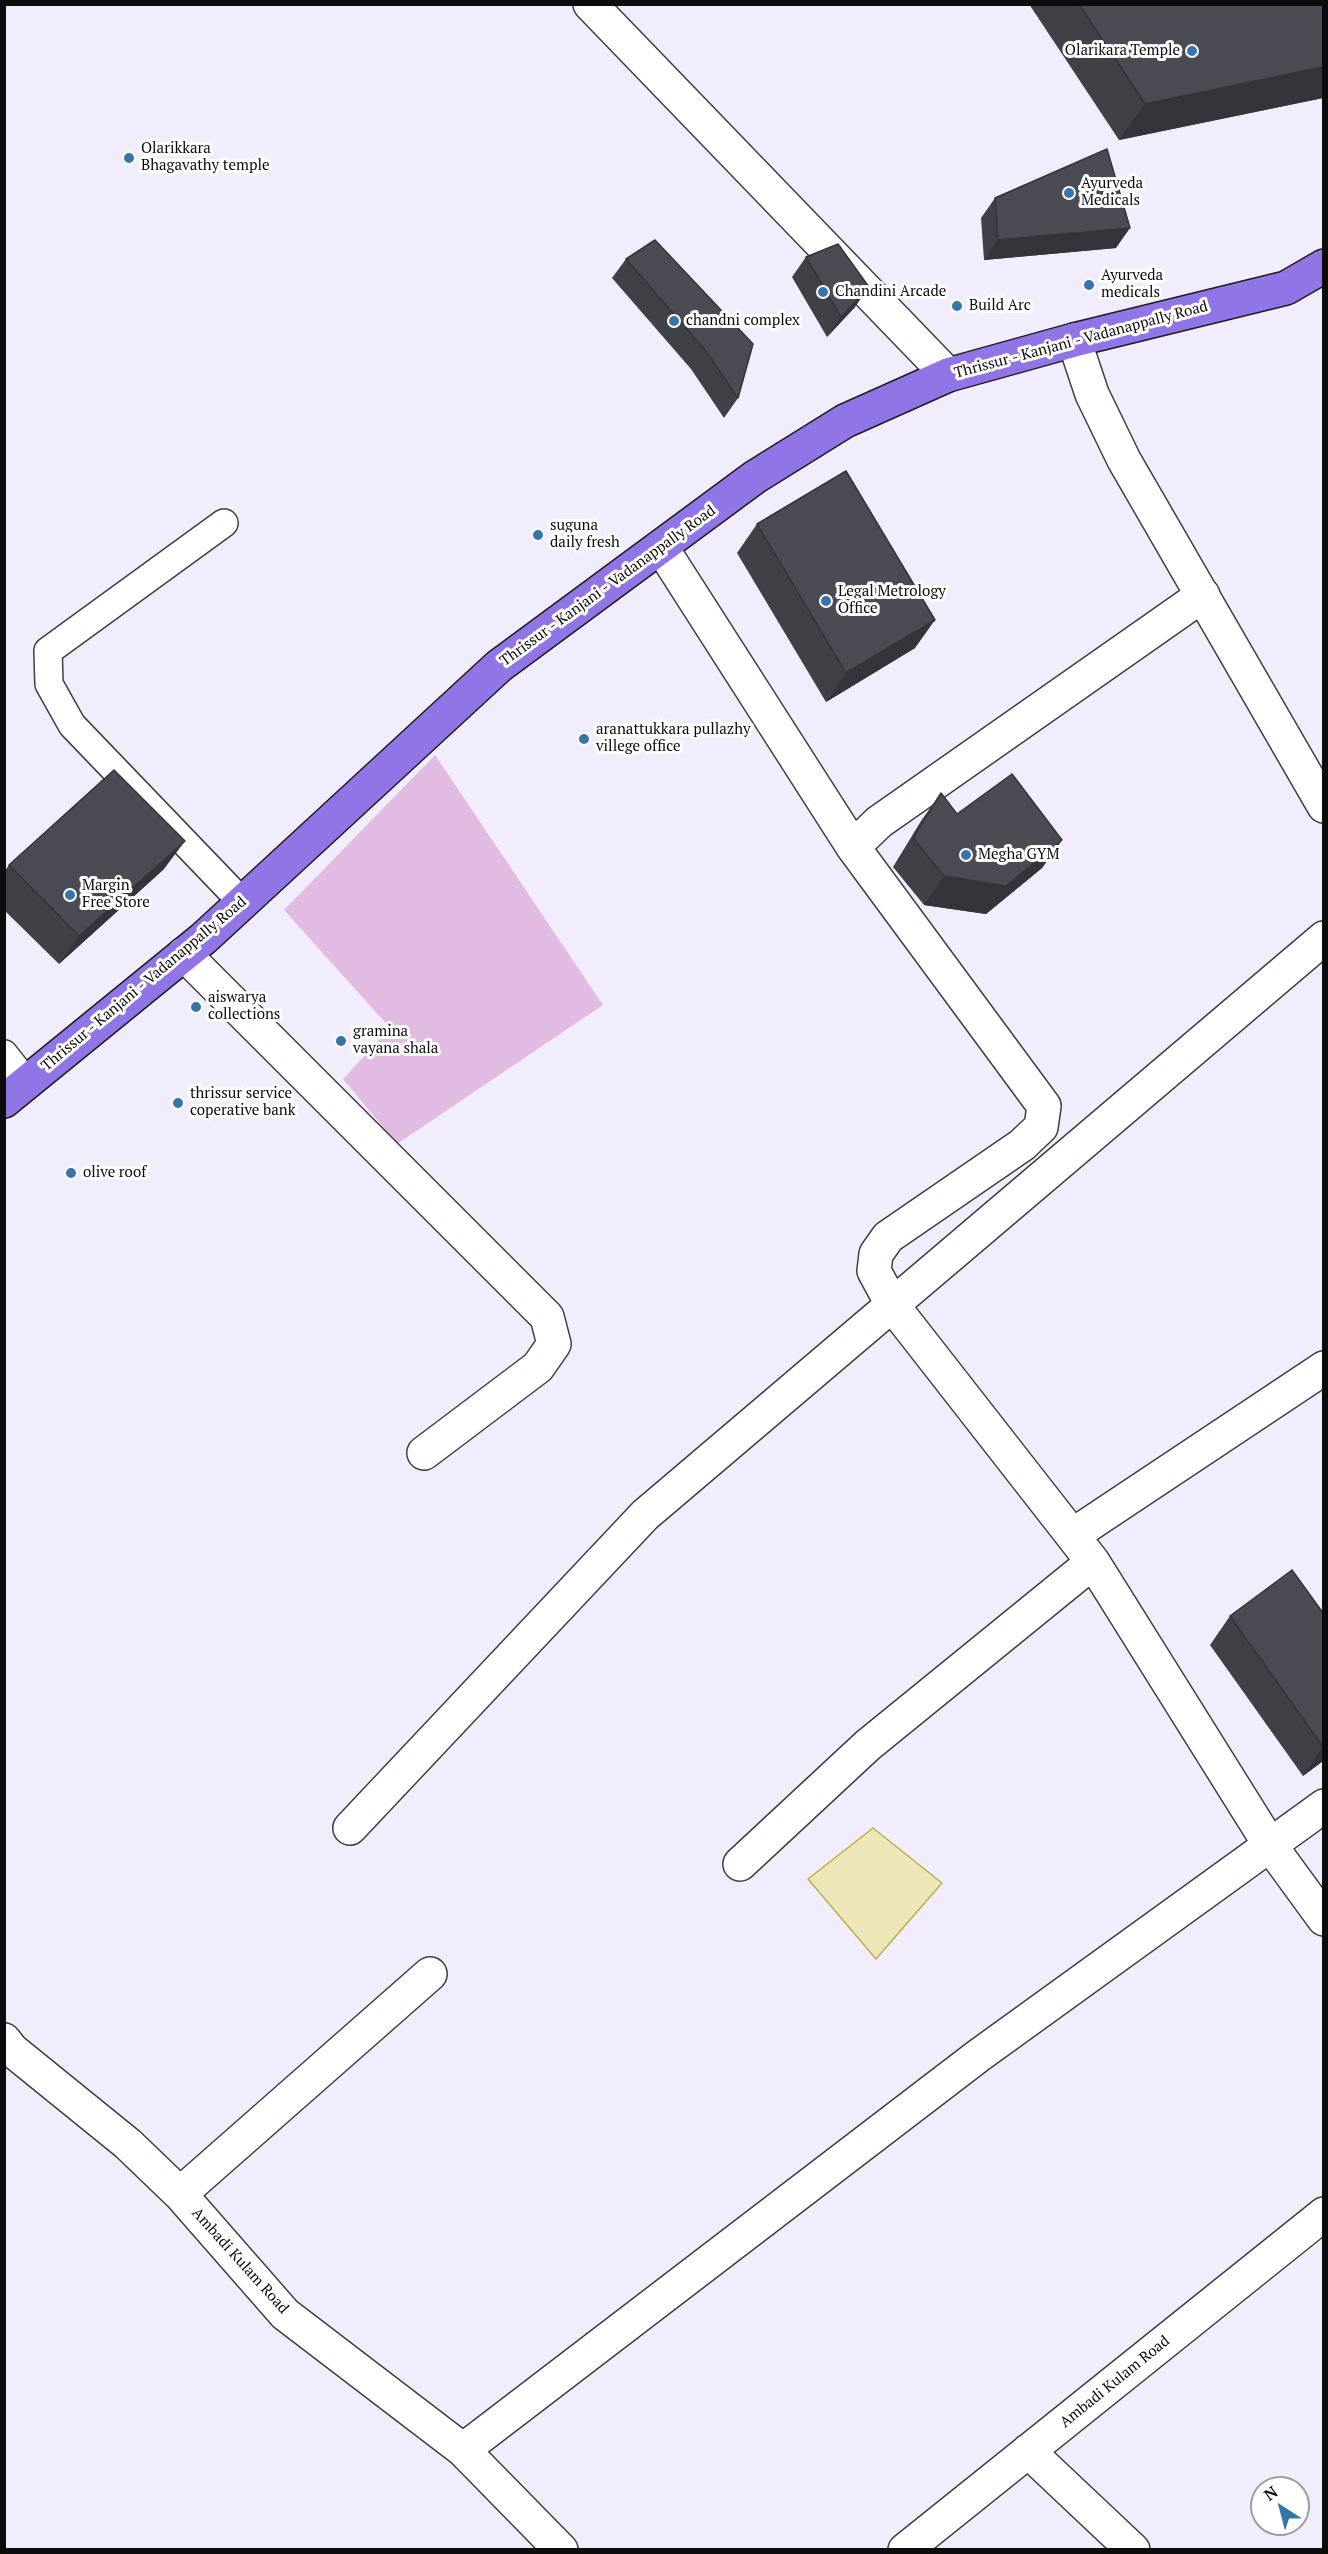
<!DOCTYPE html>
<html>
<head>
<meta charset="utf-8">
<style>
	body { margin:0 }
	#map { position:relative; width:1328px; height:2554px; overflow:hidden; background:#f2edfc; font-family:"PT Serif",serif }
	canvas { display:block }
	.frame { position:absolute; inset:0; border:6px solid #0c0c0c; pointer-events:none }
	.north { position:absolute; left:1250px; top:2476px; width:60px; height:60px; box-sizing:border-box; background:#fff; border:2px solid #9e9e9e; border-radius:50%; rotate:324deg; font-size:16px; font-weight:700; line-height:24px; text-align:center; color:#0c0c0c }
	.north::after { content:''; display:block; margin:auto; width:21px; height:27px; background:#3775a8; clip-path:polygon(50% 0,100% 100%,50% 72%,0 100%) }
</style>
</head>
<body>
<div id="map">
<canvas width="1328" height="2554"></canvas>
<div class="frame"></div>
<div class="north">N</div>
</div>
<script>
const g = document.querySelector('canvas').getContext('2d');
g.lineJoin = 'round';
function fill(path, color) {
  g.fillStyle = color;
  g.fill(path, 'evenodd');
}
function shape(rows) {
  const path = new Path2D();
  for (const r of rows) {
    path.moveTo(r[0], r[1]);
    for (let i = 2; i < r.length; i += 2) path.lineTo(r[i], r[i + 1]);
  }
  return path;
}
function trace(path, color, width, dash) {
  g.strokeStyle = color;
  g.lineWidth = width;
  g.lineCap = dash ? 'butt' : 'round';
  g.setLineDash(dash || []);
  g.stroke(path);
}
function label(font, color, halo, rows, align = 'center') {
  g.font = font + ' "PT Serif",serif';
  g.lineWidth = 6;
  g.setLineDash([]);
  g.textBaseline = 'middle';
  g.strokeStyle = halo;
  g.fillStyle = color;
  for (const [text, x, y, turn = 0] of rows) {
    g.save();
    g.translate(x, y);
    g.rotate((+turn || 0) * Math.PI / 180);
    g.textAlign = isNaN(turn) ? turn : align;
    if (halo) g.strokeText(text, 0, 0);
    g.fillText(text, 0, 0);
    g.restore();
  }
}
const green = shape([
	[435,755,603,1005,397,1144,343,1079,390,1028,284,910]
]);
const water = shape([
	[873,1828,942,1883,876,1959,808,1879,873,1828]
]);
const service = shape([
	[224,523,48,651,49,684,72,725,242,902],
	[4,1054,27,1083]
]);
const minor = shape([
	[590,4,948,375],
	[1074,340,1092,394,1124,460,1324,806],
	[661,547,853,847,879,822,1203,595],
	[853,847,1044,1106,1041,1127,1022,1145,888,1237,876,1254,874,1271,893,1306,1093,1562,1270,1845,1324,1919],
	[184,954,547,1317,554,1344,538,1367,424,1453],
	[1073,1535,1324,1368],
	[350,1828,645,1515,1324,938],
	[740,1864,868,1745,1093,1562],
	[4,2040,12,2050,128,2144,180,2194,285,2314,463,2450,561,2550],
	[180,2194,430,1974],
	[463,2450,978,2056,1324,1806],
	[1028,2451,1133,2550],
	[905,2550,1324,2214]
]);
const primary = shape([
	[4,1101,204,938,499,666,755,477,845,421,948,375,1074,340,1286,288,1324,266]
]);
const wall = shape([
	[1029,4,1323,4,1323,98,1119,140],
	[995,198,1116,248,984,260,981,218],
	[655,240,738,398,724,418,691,369,612,278,626,259],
	[806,257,855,307,827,337,792,277],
	[757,524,915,648,826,702,737,553],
	[941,793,957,814,1062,840,1042,868,986,914,924,905,893,867,921,821],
	[9,865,164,869,59,964,4,910,4,872],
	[1323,1613,1323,1761,1303,1776,1210,1645,1230,1616]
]);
const shadedWall = shape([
	[1323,67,1323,98,1119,140,1145,104],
	[1130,228,1116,248,984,260,998,240],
	[869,287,855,307,827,337,841,317],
	[935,620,915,648,826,702,846,673],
	[1062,840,1042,868,986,914,924,905,944,876],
	[185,841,164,869,59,964,79,936],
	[1323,1747,1323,1761,1303,1776]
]);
const building = shape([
	[1079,4,1323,4,1323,67,1145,104,1079,4],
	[1107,149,1130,228,998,240,995,198,1107,149],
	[655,240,753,344,738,398,705,350,626,259,655,240],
	[838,244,869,287,841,317,806,257,838,244],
	[846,471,935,620,846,673,757,524,846,471],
	[114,770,185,841,79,936,9,865,114,770],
	[1012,774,1062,840,1006,886,944,876,913,838,941,793,957,814,1012,774],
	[1292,1570,1323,1613,1323,1747,1230,1616,1292,1570]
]);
const markers = [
	[1192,51,6,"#3775a8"],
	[129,158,6,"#3775a8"],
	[1069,193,6,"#3775a8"],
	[1089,285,6,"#3775a8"],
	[823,292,6,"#3775a8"],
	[957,306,6,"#3775a8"],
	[674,321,6,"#3775a8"],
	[538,535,6,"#3775a8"],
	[826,601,6,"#3775a8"],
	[584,739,6,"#3775a8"],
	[966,855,6,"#3775a8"],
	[70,895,6,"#3775a8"],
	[196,1007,6,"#3775a8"],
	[341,1041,6,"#3775a8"],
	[178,1103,6,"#3775a8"],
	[71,1173,6,"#3775a8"]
];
const poiNames = [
	["Olarikara Temple",1180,51,"right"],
	["Olarikkara",141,149],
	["Bhagavathy temple",141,166],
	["Ayurveda",1081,184],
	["Medicals",1081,201],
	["Ayurveda",1101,276],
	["medicals",1101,293],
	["Chandini Arcade",835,292],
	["Build Arc",969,306],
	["chandni complex",686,321],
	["suguna",550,526],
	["daily fresh",550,543],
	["Legal Metrology",838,592],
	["Office",838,609],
	["aranattukkara pullazhy",596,730],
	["villege office",596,747],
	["Megha GYM",978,855],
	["Margin",82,886],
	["Free Store",82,903],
	["aiswarya",208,998],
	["collections",208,1015],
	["gramina",353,1032],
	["vayana shala",353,1049],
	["thrissur service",190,1094],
	["coperative bank",190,1111],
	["olive roof",83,1173]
];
const streetNames = [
	["Thrissur - Kanjani - Vadanappally Road",1081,340,-15],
	["Thrissur - Kanjani - Vadanappally Road",608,586,-36],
	["Thrissur - Kanjani - Vadanappally Road",144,984,-40],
	["Ambadi Kulam Road",240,2261,48],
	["Ambadi Kulam Road",1115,2382,-39]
];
fill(green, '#e1bbe2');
fill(water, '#ede6b8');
trace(water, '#baaf49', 1.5);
trace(service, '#3f3f3f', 30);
trace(minor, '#3f3f3f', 36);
trace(primary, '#1d1d1d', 36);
trace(service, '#fff', 27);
trace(minor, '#fff', 33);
trace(primary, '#9174e6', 33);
fill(wall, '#404047');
fill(shadedWall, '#34343a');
fill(building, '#4a4b53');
trace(building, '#34343a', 1.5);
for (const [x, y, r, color] of markers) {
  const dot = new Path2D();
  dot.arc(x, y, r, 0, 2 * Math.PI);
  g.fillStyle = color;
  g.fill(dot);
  trace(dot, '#fff', 2);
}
label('15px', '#0c0c0c', '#fff', poiNames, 'left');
label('15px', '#0c0c0c', '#fff', streetNames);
</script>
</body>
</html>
